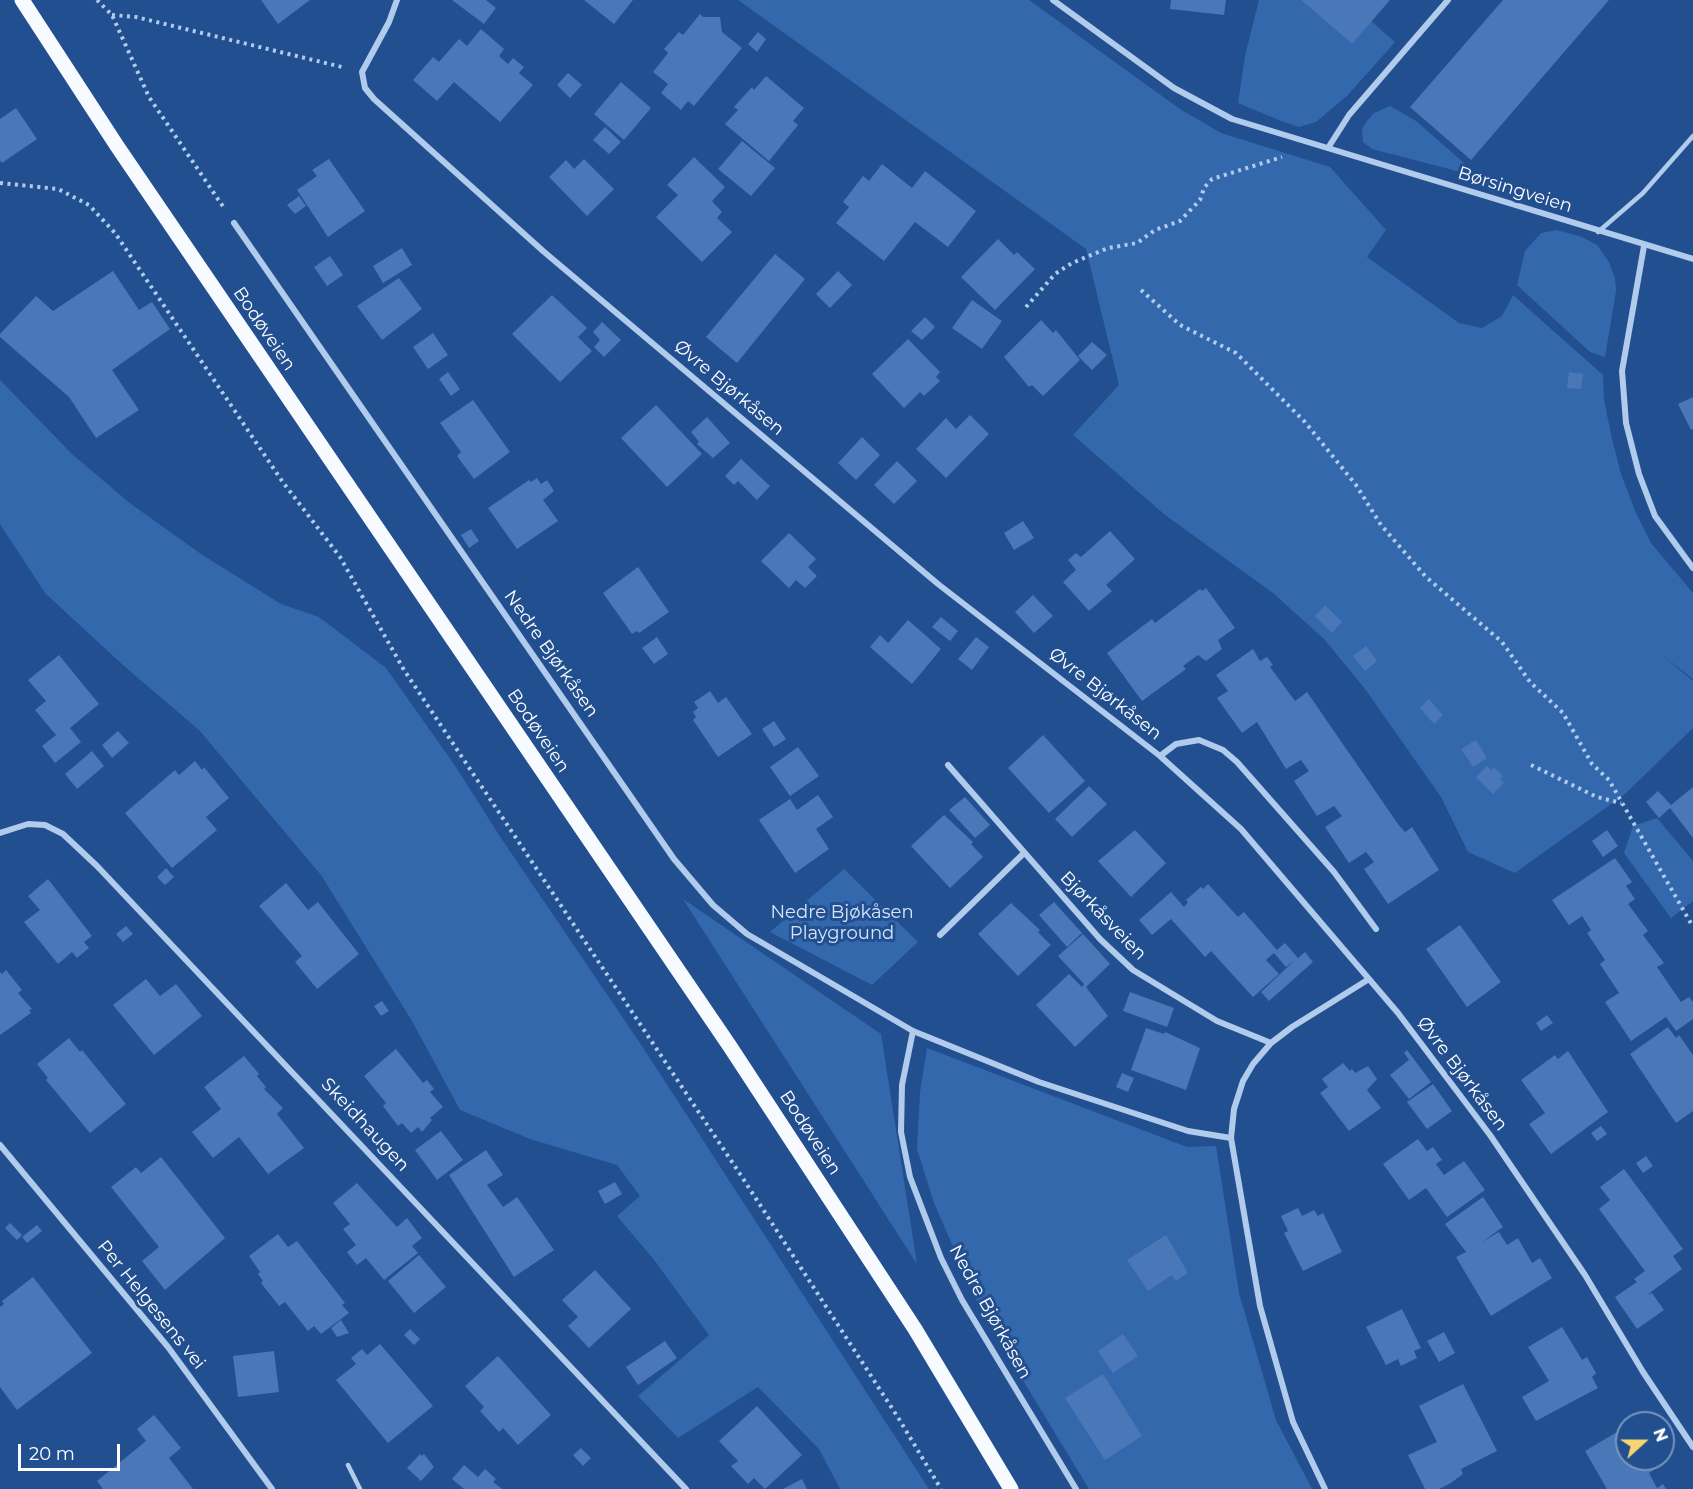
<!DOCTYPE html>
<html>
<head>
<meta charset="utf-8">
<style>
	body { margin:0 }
	#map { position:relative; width:1693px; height:1489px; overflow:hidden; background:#214f90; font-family:Montserrat,sans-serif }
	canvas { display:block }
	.north { position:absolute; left:1615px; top:1411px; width:60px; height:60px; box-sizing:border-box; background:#214f90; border:2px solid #7a95bc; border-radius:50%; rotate:69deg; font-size:16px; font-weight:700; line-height:24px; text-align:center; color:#fff }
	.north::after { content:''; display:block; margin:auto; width:21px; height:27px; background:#f9d572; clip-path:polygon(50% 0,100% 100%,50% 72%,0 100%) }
	.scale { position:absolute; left:18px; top:1444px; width:102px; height:27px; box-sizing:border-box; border:3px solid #fff; border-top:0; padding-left:8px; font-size:18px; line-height:21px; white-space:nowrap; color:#fff; -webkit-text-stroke:4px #214f90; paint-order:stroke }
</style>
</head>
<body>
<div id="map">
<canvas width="1693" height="1489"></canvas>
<div class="north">N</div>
<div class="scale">20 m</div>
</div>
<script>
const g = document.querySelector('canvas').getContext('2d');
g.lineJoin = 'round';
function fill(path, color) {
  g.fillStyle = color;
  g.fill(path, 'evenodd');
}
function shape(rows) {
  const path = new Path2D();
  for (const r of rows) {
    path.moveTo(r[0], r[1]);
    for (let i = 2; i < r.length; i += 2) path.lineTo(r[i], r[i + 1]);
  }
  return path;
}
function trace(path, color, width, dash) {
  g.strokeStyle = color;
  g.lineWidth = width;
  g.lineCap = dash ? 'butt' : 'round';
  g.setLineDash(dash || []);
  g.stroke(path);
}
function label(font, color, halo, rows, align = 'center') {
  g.font = font + ' Montserrat,sans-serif';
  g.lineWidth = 6;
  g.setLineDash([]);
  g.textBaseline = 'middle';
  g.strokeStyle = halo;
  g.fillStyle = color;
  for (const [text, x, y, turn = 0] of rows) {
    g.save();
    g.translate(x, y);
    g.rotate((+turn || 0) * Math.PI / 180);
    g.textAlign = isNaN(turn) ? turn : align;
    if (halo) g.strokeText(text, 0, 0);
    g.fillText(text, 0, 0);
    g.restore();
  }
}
const green = shape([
	[738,0,1029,0,1180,109,1221,133,1330,167,1386,230,1367,257,1459,323,1482,328,1502,316,1513,295,1603,375,1604,400,1612,439,1621,474,1636,513,1651,543,1693,593,1693,679,1662,655,1693,681,1693,728,1625,794,1515,873,1468,852,1441,797,1365,689,1324,639,1273,593,1165,515,1073,435,1119,385,1086,249],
	[1259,0,1301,0,1352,44,1371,21,1395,42,1347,96,1316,122,1299,127,1281,121,1238,103,1245,56],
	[1390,106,1416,121,1480,177,1372,149,1363,142,1362,129,1366,122,1374,113],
	[1557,230,1582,237,1597,245,1609,262,1615,279,1616,291,1605,357,1590,352,1517,285,1525,251,1541,233],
	[0,380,73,455,131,504,201,554,281,604,319,617,386,668,456,767,499,835,642,1046,929,1489,840,1489,819,1449,758,1387,678,1438,638,1396,709,1335,655,1261,617,1216,640,1196,617,1165,530,1139,460,1110,412,1021,321,875,199,730,124,666,45,593,0,524],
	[1657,818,1693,861,1693,901,1671,918,1624,853,1633,826],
	[844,869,918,942,872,985,770,932],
	[683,899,881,1034,917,1264],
	[927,1048,1187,1147,1216,1146,1239,1293,1276,1420,1312,1489,1089,1489,982,1313,934,1203,917,1149,920,1092]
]);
const building = shape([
	[261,0,310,0,278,24],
	[452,0,486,0,496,8,484,24],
	[584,0,633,0,614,24],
	[1171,0,1226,0,1224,15,1170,9],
	[1301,0,1390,0,1352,44],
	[1503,0,1609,0,1471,160,1410,107],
	[700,14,703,17,720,17,722,32,742,48,694,106,688,101,681,110,661,93,668,84,653,72,668,53,664,49,679,32,683,35],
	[481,29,504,49,499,56,508,64,513,58,524,67,519,73,533,85,500,122,454,82,437,101,413,80,433,57,439,62,459,39,467,46],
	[758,32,766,39,757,52,748,44],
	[568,73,582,85,570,98,557,85],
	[766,76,804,108,793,121,798,125,769,161,725,124,738,110,734,107,752,87,754,90],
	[621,82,651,108,624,140,594,114],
	[16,108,37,139,2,163,0,160,0,119],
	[605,127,621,142,609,154,593,140],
	[742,141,775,168,751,196,718,169],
	[694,157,725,187,712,201,722,212,717,218,732,232,702,262,656,217,678,195,667,185],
	[329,159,365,211,328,237,297,190,317,176,312,170],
	[584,159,614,189,587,216,549,177,566,160,574,169],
	[882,164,912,188,925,171,976,211,948,247,915,222,884,261,836,223,849,207,843,202,863,176,869,181],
	[299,196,306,206,295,214,287,205],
	[998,239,1014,255,1017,252,1035,269,995,310,961,277],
	[402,248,412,265,383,283,373,266],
	[775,254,805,279,737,363,706,337],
	[330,256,343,275,327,286,314,267],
	[113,271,139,310,152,302,170,329,112,370,139,410,96,438,69,397,0,337,0,334,36,296,53,311],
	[838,271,852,285,830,308,816,294],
	[399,278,422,309,382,340,357,306],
	[552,295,587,328,578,337,592,351,560,382,512,334],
	[972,300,1002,321,982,349,952,328],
	[925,317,935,327,922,340,911,331],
	[1041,320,1053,333,1056,330,1080,360,1043,396,1032,385,1029,387,1004,357],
	[602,322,621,340,604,357,594,347,600,340,593,332],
	[433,333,448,355,428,369,413,347],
	[908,339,940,372,936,377,940,381,924,396,920,392,904,408,872,374],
	[1092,342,1107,355,1092,370,1078,356],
	[448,372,460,389,451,396,439,379],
	[1569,372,1583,374,1581,389,1567,388],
	[1693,397,1693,429,1691,430,1678,404],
	[473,400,510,452,474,479,457,456,461,452,440,423],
	[656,405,702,454,667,487,621,438],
	[970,415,989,434,946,478,916,449,946,418,956,429],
	[707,417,730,443,713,458,697,444,699,442,691,432],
	[862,437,880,455,856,480,838,463],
	[741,459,770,486,757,500,738,481,734,485,725,476],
	[897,461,917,481,894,504,874,485],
	[537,478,541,484,547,480,554,491,543,500,558,521,517,549,488,508,529,480,531,482],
	[1023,521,1034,538,1014,550,1004,533],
	[471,529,479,541,469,548,461,535],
	[1110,531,1135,559,1106,585,1112,591,1089,611,1063,582,1076,570,1068,560,1076,553,1081,557],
	[789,533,816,559,808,567,817,576,805,588,796,580,789,588,761,561],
	[638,567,669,612,639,633,637,631,632,634,603,593],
	[1206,588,1235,628,1218,640,1222,649,1206,661,1198,655,1183,666,1186,669,1142,701,1107,653,1152,619,1155,623,1200,589,1202,591],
	[1033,595,1053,616,1034,633,1015,612],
	[1325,605,1342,622,1332,633,1315,616],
	[941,617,958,631,950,641,932,627],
	[908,620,941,649,912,684,870,647,880,635,888,643],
	[657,637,668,654,654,664,642,648],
	[976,637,989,647,972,670,958,659],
	[1366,646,1377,661,1365,671,1353,656],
	[1253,649,1260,661,1267,657,1273,665,1270,667,1295,701,1307,692,1398,824,1405,832,1412,827,1439,870,1388,904,1364,869,1374,862,1366,852,1349,863,1325,827,1342,816,1334,806,1317,816,1294,781,1309,771,1301,760,1286,769,1257,722,1242,733,1217,698,1228,691,1216,675],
	[59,655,99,704,70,728,81,742,55,763,42,746,56,735,35,710,46,701,28,680],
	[710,691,718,703,726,697,752,734,718,757,693,720,696,717,693,712,698,708,694,702],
	[1429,699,1443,715,1434,724,1420,708],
	[774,721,786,739,774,747,762,729],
	[118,731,129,743,112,758,102,745],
	[1043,735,1085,781,1049,813,1008,768],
	[1476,740,1487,758,1473,767,1461,749],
	[798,747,819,776,790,796,770,767],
	[92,751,104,766,77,789,65,774],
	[195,761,202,770,204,767,229,798,206,817,217,830,172,868,125,813,175,770,179,775],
	[1487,766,1491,770,1494,767,1503,776,1500,779,1504,783,1493,794,1476,777],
	[1089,786,1107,804,1072,837,1055,819],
	[1693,787,1693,838,1670,808,1659,818,1646,802,1658,791,1671,805],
	[818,795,833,817,816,829,829,849,795,873,759,820,790,799,797,810],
	[965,797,990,825,975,838,949,810],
	[944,815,973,842,971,844,983,857,950,888,911,846],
	[1135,830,1166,863,1131,897,1098,861],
	[1607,830,1618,846,1603,857,1592,841],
	[1615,858,1632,882,1626,886,1635,899,1628,904,1648,931,1643,935,1664,963,1657,967,1681,1002,1689,997,1693,1002,1693,1019,1676,1031,1666,1017,1631,1041,1605,1002,1619,993,1600,964,1605,960,1587,933,1591,930,1582,916,1569,925,1552,900],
	[166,868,174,877,165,885,157,877],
	[48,879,92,936,84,942,89,948,77,958,72,952,58,964,24,922,40,910,28,896],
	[286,883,308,910,318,902,359,954,317,989,295,962,302,956,259,906],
	[1208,884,1238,917,1244,912,1277,950,1285,943,1298,958,1305,952,1313,962,1269,1001,1261,992,1295,960,1286,967,1274,953,1266,960,1279,974,1253,997,1211,951,1205,957,1171,919,1152,935,1139,920,1171,892,1184,907,1188,902,1186,900,1201,887,1203,889],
	[1054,902,1082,933,1067,947,1039,915],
	[1011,903,1040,930,1038,932,1051,945,1018,976,978,934],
	[1460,925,1501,982,1467,1007,1426,949],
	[126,926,133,934,123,942,116,934],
	[1083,934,1110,964,1086,987,1108,1016,1075,1047,1036,1005,1069,974,1082,987,1084,984,1058,956],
	[6,970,22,990,18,993,32,1009,29,1010,31,1013,0,1035,0,972,2,974],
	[146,979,160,996,176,984,202,1016,154,1055,113,1005],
	[1130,992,1174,1008,1167,1027,1123,1011],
	[382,1001,389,1011,381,1016,374,1006],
	[1547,1015,1553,1023,1541,1031,1536,1023],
	[1668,1027,1676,1038,1679,1035,1693,1055,1693,1111,1676,1123,1630,1054],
	[1146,1028,1164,1034,1165,1032,1200,1048,1186,1090,1131,1070],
	[69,1038,80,1052,82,1050,126,1104,90,1133,46,1080,48,1078,37,1064],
	[396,1049,423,1083,427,1080,434,1089,430,1092,443,1107,430,1118,432,1120,422,1132,418,1127,411,1133,402,1123,398,1126,383,1106,386,1103,364,1076],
	[1407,1050,1431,1082,1409,1099,1390,1075,1409,1060,1404,1053],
	[1568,1051,1608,1112,1551,1154,1529,1124,1545,1113,1521,1080,1555,1055,1558,1059],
	[244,1056,259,1074,257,1076,266,1087,264,1089,283,1108,277,1114,304,1148,268,1174,239,1137,213,1158,192,1132,221,1109,204,1087],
	[1343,1063,1350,1071,1352,1069,1355,1073,1368,1066,1377,1079,1367,1090,1381,1108,1349,1131,1320,1093,1328,1087,1322,1079],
	[1122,1073,1134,1078,1128,1092,1116,1087],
	[1433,1084,1452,1111,1427,1129,1407,1102],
	[1601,1126,1607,1134,1597,1141,1591,1133],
	[441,1131,463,1160,437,1180,415,1150],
	[1418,1139,1427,1151,1433,1147,1442,1160,1436,1164,1444,1175,1464,1161,1485,1190,1447,1217,1426,1188,1409,1200,1383,1164],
	[486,1150,503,1175,487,1185,503,1207,517,1197,554,1250,514,1277,449,1175],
	[1646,1156,1653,1166,1643,1173,1636,1163],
	[161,1157,225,1238,165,1290,142,1261,159,1247,111,1187,136,1167,141,1173],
	[1624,1169,1683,1249,1673,1256,1682,1269,1647,1295,1652,1293,1664,1310,1637,1329,1615,1297,1637,1282,1634,1279,1645,1271,1599,1209,1610,1200,1600,1187],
	[615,1182,622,1194,605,1204,598,1191],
	[357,1183,397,1227,407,1218,422,1238,412,1246,418,1253,384,1280,366,1258,357,1265,347,1252,356,1245,343,1229,350,1224,333,1203],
	[1483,1197,1503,1227,1482,1242,1499,1232,1507,1245,1518,1238,1532,1263,1540,1258,1552,1278,1491,1316,1456,1257,1466,1252,1445,1224],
	[1298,1208,1302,1216,1314,1210,1318,1216,1323,1213,1342,1252,1303,1271,1284,1233,1288,1231,1281,1216],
	[10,1223,22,1235,17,1240,5,1228],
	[37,1225,42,1231,27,1243,22,1237],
	[278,1234,288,1247,297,1241,345,1303,342,1305,349,1313,321,1334,314,1326,308,1331,285,1302,279,1306,261,1283,263,1281,258,1274,260,1272,249,1256],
	[1166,1235,1188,1273,1176,1281,1172,1275,1148,1291,1127,1260],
	[419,1255,446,1287,414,1313,388,1281],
	[595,1270,631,1309,589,1348,568,1326,578,1317,562,1300],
	[33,1277,92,1353,17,1410,0,1387,0,1307,4,1304,2,1301],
	[1402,1309,1421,1348,1414,1351,1417,1358,1401,1366,1398,1359,1386,1365,1366,1327],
	[341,1320,349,1333,337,1337,331,1328],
	[1562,1327,1582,1360,1587,1357,1596,1373,1592,1377,1598,1388,1536,1421,1522,1397,1549,1381,1528,1347],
	[410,1329,420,1339,414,1345,404,1335],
	[1444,1332,1455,1353,1439,1362,1427,1341],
	[1123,1334,1138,1356,1113,1373,1098,1351],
	[665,1341,677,1358,638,1385,626,1367],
	[380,1344,433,1406,388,1443,336,1380,356,1364,351,1358,362,1349,367,1355],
	[274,1351,279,1392,238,1397,233,1356],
	[498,1356,551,1415,518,1445,503,1428,499,1432,480,1411,484,1407,465,1386],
	[1103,1374,1142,1436,1105,1460,1065,1398],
	[1463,1384,1497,1451,1461,1469,1463,1474,1451,1483,1439,1489,1425,1489,1408,1455,1437,1442,1419,1406],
	[757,1406,802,1455,765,1489,754,1478,748,1484,731,1466,738,1461,719,1441],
	[154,1415,181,1448,169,1458,193,1489,103,1489,97,1481,146,1441,137,1429],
	[1627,1426,1627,1459,1649,1459,1655,1469,1649,1473,1657,1488,1663,1484,1666,1489,1607,1489,1585,1451],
	[581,1448,591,1458,583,1466,573,1455],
	[420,1454,422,1456,424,1454,434,1467,421,1481,407,1468],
	[464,1465,478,1477,485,1469,496,1479,493,1482,502,1489,464,1489,452,1479],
	[802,1479,807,1489,783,1489]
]);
const path = shape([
	[97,0,112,15,149,97,224,208],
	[112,15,136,17,342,67],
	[0,183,58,189,89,205,115,233,282,481,340,557,404,670,740,1174,899,1419,941,1489],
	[1141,290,1180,325,1236,353,1305,422,1356,485,1381,525,1426,577,1502,642,1530,682,1563,713,1592,764,1609,780,1693,927],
	[1026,307,1055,274,1072,263,1108,248,1137,243,1155,230,1180,221,1200,200,1204,188,1212,179,1282,157],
	[1531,765,1597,797,1621,803]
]);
const lane = shape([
	[1598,232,1643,193,1693,136],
	[348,1465,360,1489]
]);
const street = shape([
	[397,0,389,22,362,72,365,88,374,99,543,251,938,584,1160,756,1241,829,1398,1013,1490,1135,1585,1275,1643,1372,1693,1447],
	[1053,0,1174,88,1232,119,1693,259],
	[1328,148,1349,115,1448,0],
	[234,223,674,859,713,905,747,934,913,1031,1039,1082,1188,1131,1231,1138,1234,1109,1243,1081,1253,1064,1271,1043,1292,1027,1369,979],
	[1644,246,1622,371,1626,423,1639,474,1655,516,1693,568],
	[1160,756,1176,744,1199,740,1223,750,1237,762,1334,872,1376,929],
	[948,765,1100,939,1133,970,1217,1021,1271,1043],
	[0,833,28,824,45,825,63,834,97,866,686,1489],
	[940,935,1024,853],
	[913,1031,902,1085,901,1132,910,1177,941,1258,962,1300,1076,1489],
	[1231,1138,1260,1306,1293,1422,1325,1489],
	[0,1145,168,1347,272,1489]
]);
const primary = shape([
	[22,0,117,146,729,1045,915,1329,1011,1489]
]);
const streetNames = [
	["Børsingveien",1515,190,17],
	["Bodøveien",264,329,56],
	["Øvre Bjørkåsen",729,388,40],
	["Nedre Bjørkåsen",551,654,55],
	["Øvre Bjørkåsen",1105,694,38],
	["Bodøveien",538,731,56],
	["Bjørkåsveien",1103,916,46],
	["Øvre Bjørkåsen",1462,1074,53],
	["Skeidhaugen",365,1125,47],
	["Bodøveien",810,1133,57],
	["Per Helgesens vei",151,1305,51],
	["Nedre Bjørkåsen",990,1312,61]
];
const parkNames = [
	["Nedre Bjøkåsen",842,913],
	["Playground",842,934]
];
fill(green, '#3468ad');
fill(building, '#4977b7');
trace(path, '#b1cbed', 4, [3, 4.5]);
trace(lane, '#b1cbed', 4.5);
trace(street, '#b1cbed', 6);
trace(primary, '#f7faff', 15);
label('18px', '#fff', '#214f90', streetNames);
label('18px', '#d6e5f9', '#214f90', parkNames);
</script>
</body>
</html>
